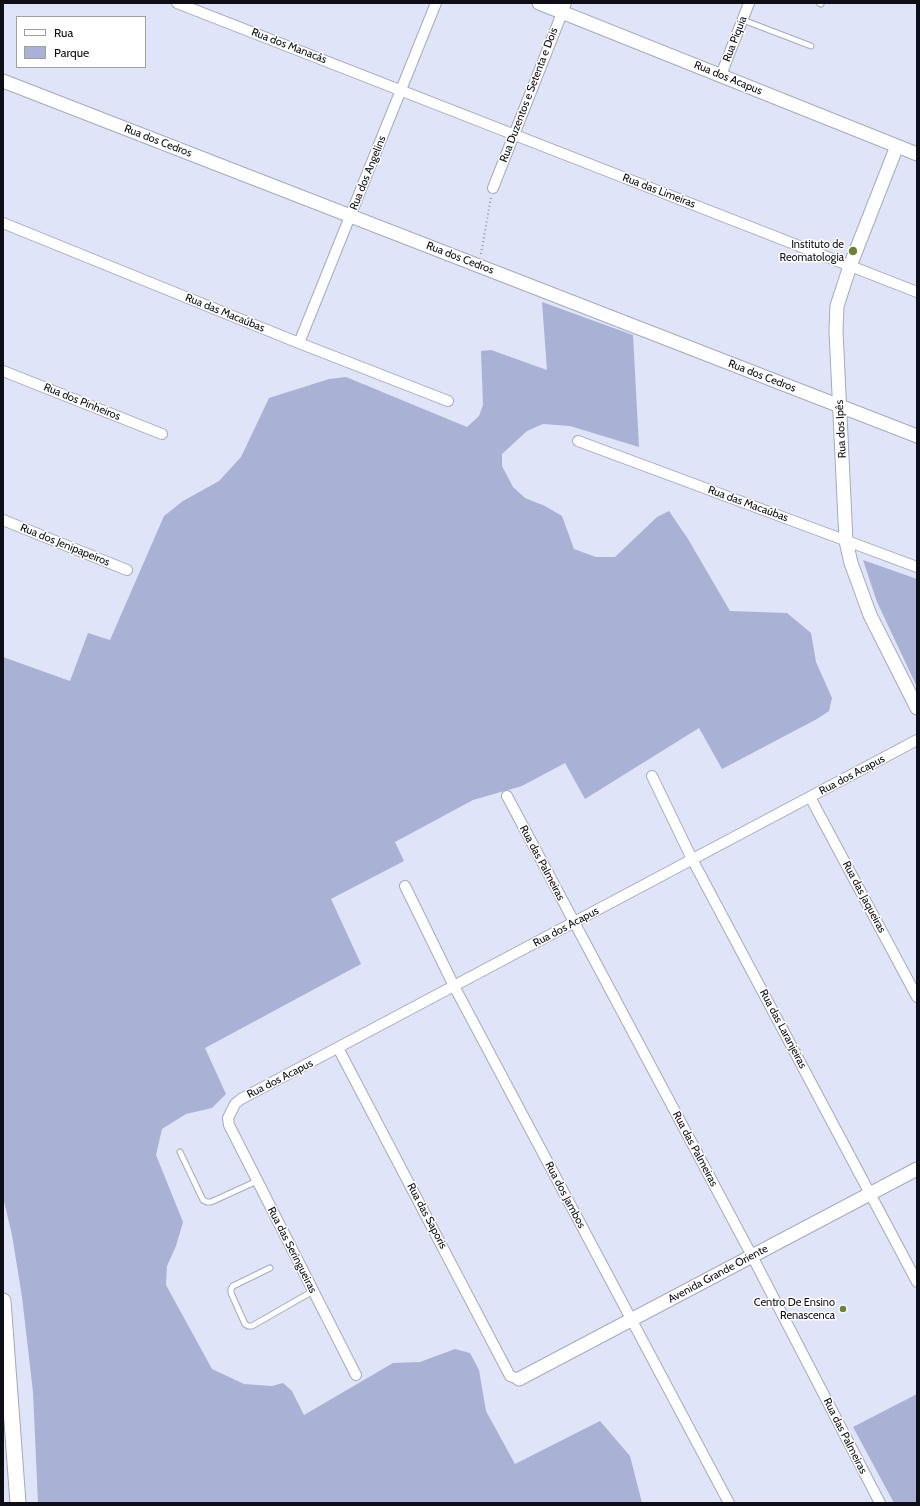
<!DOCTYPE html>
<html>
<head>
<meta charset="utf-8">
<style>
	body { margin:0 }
	#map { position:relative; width:920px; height:1506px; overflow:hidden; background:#dfe4f9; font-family:Cabin,sans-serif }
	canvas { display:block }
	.frame { position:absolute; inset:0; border:4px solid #0e0f16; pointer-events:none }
	.legend { position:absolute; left:16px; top:16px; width:130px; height:52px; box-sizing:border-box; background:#fff; border:1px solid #9f9fa2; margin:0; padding:5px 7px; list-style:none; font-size:12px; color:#0e0f16 }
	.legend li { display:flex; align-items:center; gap:8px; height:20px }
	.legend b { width:20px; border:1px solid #9f9fa2 }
</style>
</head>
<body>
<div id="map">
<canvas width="920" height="1506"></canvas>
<div class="frame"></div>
<ul class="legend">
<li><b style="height:5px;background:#fff"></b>Rua</li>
<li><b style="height:11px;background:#a9b2d5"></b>Parque</li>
</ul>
</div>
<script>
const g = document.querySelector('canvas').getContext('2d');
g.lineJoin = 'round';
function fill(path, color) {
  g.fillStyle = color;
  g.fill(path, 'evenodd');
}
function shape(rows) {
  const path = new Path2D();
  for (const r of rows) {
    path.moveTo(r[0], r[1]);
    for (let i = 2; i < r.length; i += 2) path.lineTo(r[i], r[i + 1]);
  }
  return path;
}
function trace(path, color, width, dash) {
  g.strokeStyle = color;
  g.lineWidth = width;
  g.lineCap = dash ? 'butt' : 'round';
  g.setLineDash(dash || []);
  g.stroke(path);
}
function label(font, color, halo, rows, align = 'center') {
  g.font = font + ' Cabin,sans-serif';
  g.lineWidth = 3;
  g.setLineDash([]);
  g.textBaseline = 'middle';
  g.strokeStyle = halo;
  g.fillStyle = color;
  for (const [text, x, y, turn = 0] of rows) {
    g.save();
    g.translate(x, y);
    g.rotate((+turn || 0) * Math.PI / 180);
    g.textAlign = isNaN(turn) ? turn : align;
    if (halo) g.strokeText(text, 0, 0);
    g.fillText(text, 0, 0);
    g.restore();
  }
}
const green = shape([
	[542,302,633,335,639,447,570,426,543,424,527,431,502,454,502,466,513,487,525,498,545,506,562,516,574,549,596,557,615,557,657,517,669,511,688,539,730,611,787,613,811,633,816,662,832,698,829,711,817,719,722,769,699,728,585,799,565,763,522,786,473,800,395,842,404,861,331,899,361,964,205,1048,226,1094,212,1108,186,1114,162,1129,156,1155,183,1222,176,1246,167,1266,166,1285,212,1369,244,1384,272,1386,283,1383,292,1391,304,1415,393,1363,420,1362,455,1349,470,1353,479,1370,486,1411,515,1464,600,1421,630,1456,642,1503,38,1503,33,1392,22,1297,12,1235,3,1197,3,657,70,681,88,633,110,640,164,516,183,501,219,481,241,457,269,398,329,379,346,377,467,427,479,416,483,405,481,351,491,350,547,370],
	[863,560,917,579,917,687,877,602],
	[917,1394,917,1503,894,1503,853,1427]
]);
const path = shape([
	[481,254,491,197]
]);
const service = shape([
	[819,3,821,4],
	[743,20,811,46],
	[180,1152,203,1200,207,1202,211,1202,257,1181],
	[270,1268,233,1286,231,1289,231,1293,245,1324,248,1326,252,1326,313,1291]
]);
const minor = shape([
	[177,3,917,292],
	[721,75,749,3],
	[493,188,566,3],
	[3,223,299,343,448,401],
	[299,343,436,3],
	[3,371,162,434],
	[578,441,917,567],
	[3,520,127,570],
	[652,776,692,859,917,1282],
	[507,796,752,1256,880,1503],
	[810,797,917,997],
	[405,886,454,986,729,1503],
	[338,1048,510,1376,519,1379],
	[356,1375,229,1125,228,1118,235,1104,241,1099,917,740]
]);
const tertiary = shape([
	[539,3,917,154],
	[3,81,917,436],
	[897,146,850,266,837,306,836,331,846,541,851,563,870,615,917,708],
	[519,1379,917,1169]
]);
const secondary = shape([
	[3,1301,18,1503]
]);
const markers = [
	[853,251,5,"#6c8234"],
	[843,1309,4,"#6c8234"]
];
const streetNames = [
	["Rua Piquia",735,39,-69],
	["Rua dos Manacás",289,46,21],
	["Rua dos Acapus",728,78,22],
	["Rua Duzentos e Setenta e Dois",529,95,-69],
	["Rua dos Cedros",158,141,21],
	["Rua dos Angelins",368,173,-68],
	["Rua das Limeiras",659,191,21],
	["Rua dos Cedros",460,258,21],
	["Rua das Macaúbas",225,313,22],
	["Rua dos Cedros",762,376,21],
	["Rua dos Pinheiros",82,402,22],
	["Rua dos Ipês",841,429,-93],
	["Rua das Macaúbas",748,504,20],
	["Rua dos Jenipapeiros",65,545,22],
	["Rua dos Acapus",852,775,-28],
	["Rua das Palmeiras",542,863,62],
	["Rua das Jaqueiras",864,897,62],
	["Rua dos Acapus",566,927,-28],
	["Rua das Laranjeiras",783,1029,62],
	["Rua dos Acapus",280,1079,-27],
	["Rua das Palmeiras",695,1149,62],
	["Rua dos Jambos",565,1195,62],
	["Rua das Saporis",427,1216,62],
	["Rua das Seringueiras",292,1250,63],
	["Avenida Grande Oriente",718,1274,-28],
	["Rua das Palmeiras",845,1436,63]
];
const poiNames = [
	["Instituto de",844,245],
	["Reomatologia",844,258],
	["Centro De Ensino",835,1303],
	["Renascenca",835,1316]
];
fill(green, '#a9b2d5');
trace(service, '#a5abbe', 7);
trace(minor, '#a5abbe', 12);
trace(tertiary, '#a5abbe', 15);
trace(secondary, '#a5abbe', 17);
trace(path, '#9094a4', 2, [1, 3]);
trace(service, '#fff', 5);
trace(minor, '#fff', 10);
trace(tertiary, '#fff', 13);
trace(secondary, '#fff', 15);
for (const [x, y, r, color] of markers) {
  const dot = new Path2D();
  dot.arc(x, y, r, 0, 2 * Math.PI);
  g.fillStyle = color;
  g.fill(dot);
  trace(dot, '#fff', 1.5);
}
label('11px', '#0e0f16', '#fff', streetNames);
label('11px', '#0e0f16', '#fff', poiNames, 'right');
</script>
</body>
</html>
